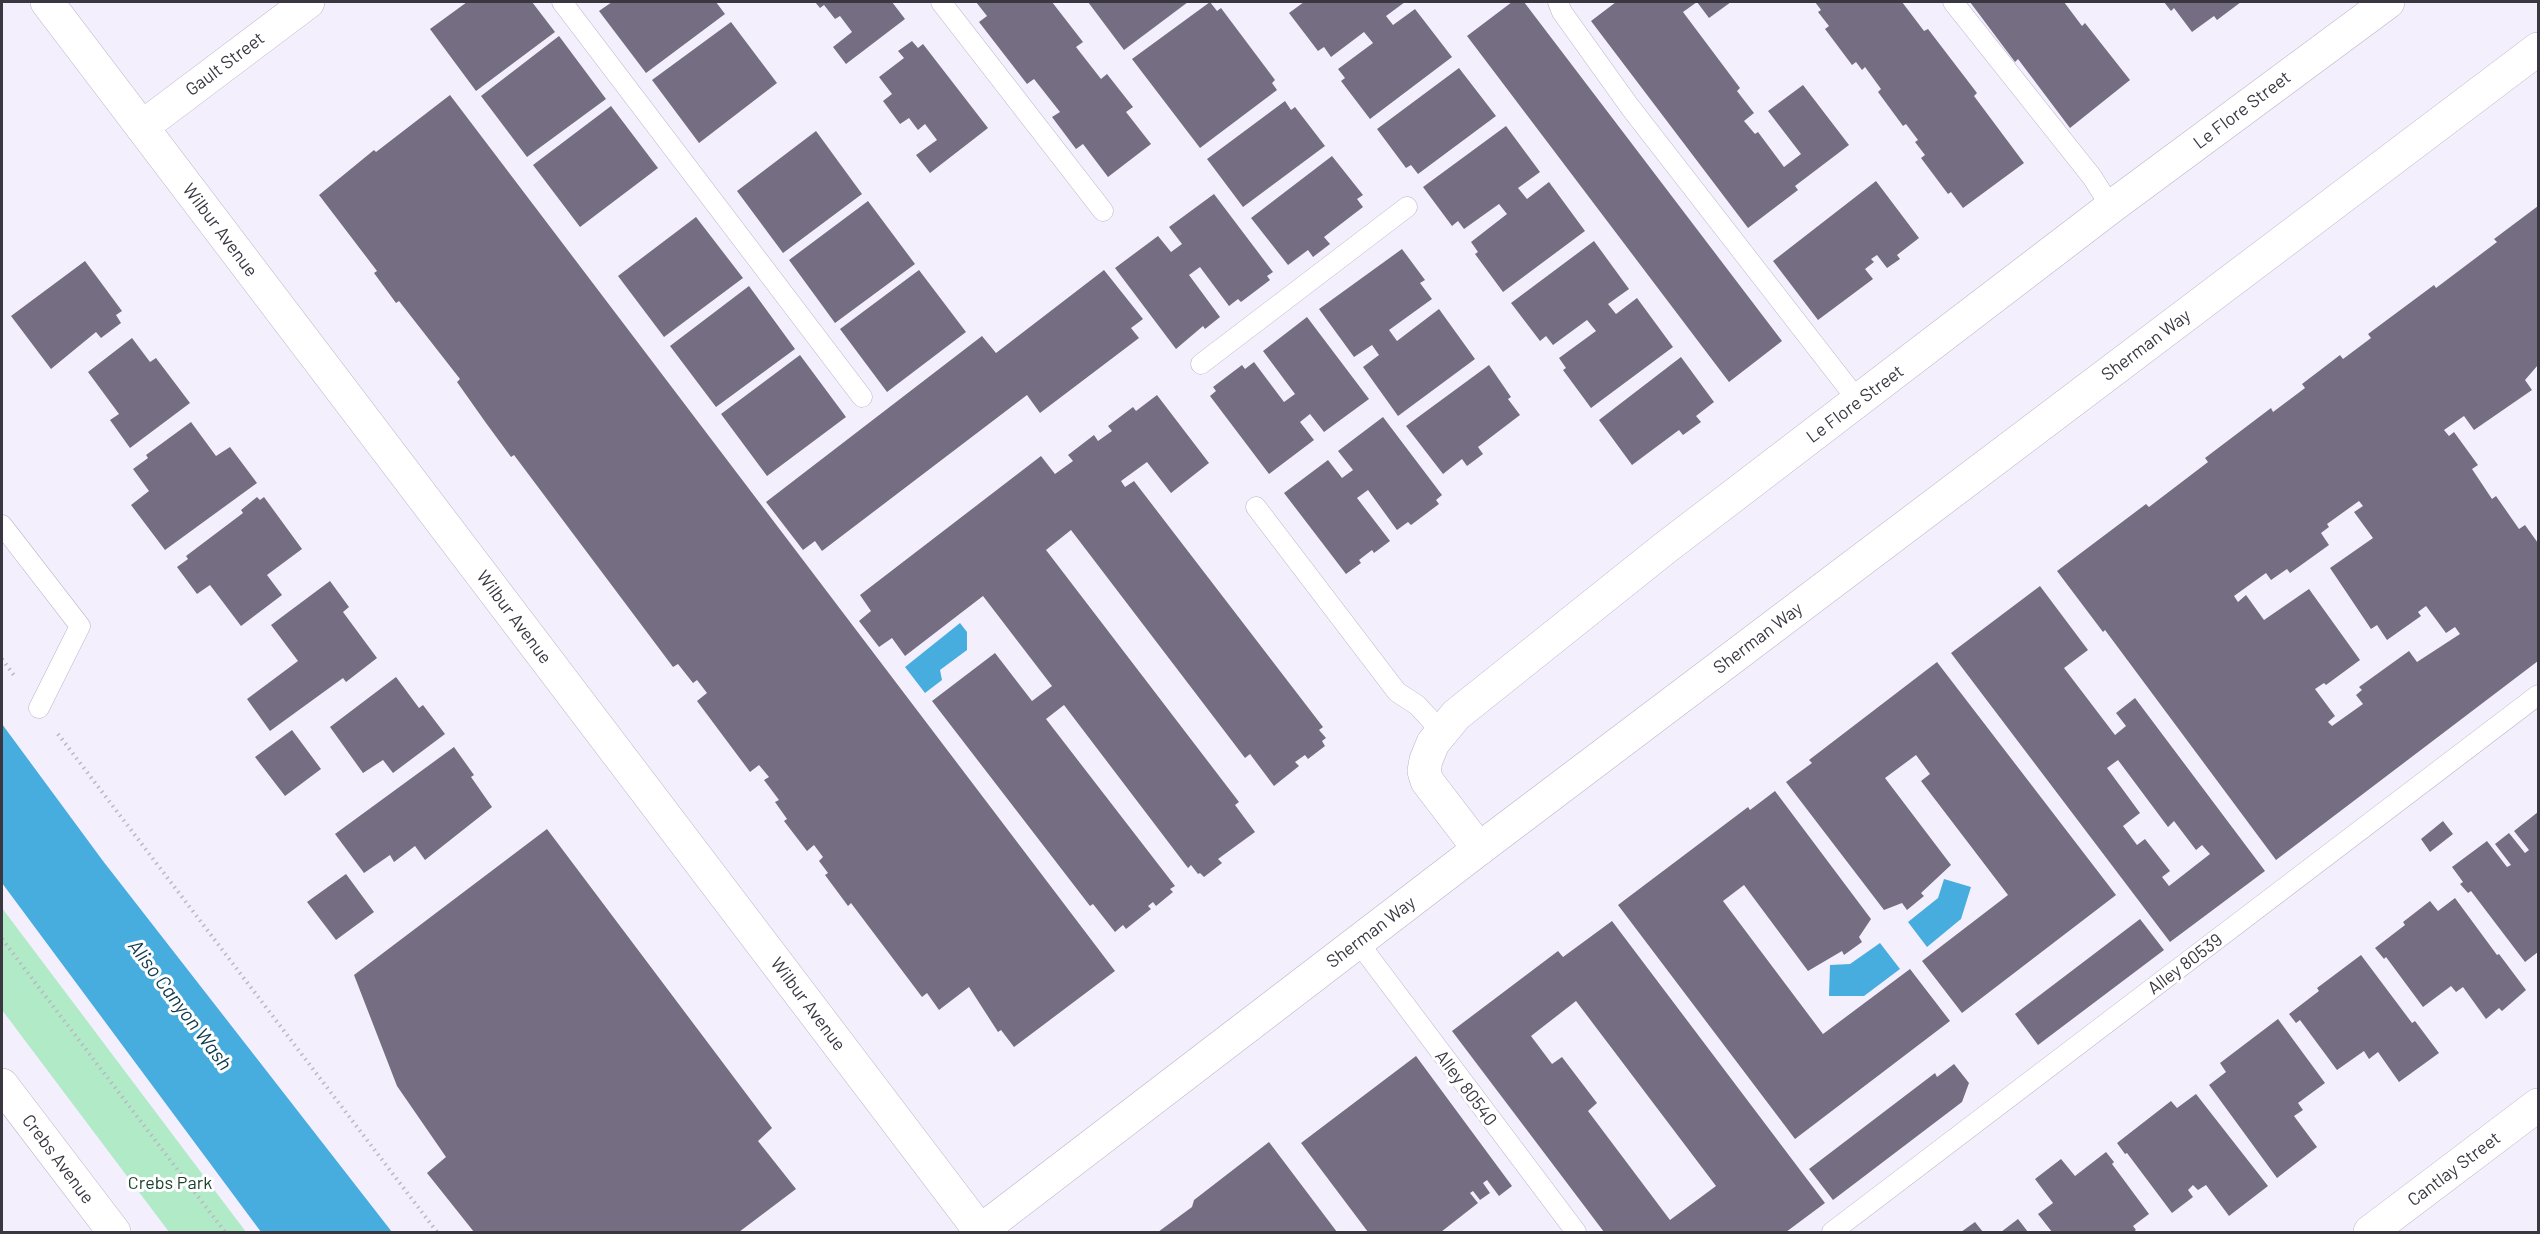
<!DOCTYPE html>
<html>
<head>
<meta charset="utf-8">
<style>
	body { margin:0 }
	#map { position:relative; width:2540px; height:1234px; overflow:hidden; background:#f4effd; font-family:Barlow,sans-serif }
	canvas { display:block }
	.frame { position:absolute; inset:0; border:3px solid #3a3740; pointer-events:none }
</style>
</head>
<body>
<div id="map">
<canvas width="2540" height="1234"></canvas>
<div class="frame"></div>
</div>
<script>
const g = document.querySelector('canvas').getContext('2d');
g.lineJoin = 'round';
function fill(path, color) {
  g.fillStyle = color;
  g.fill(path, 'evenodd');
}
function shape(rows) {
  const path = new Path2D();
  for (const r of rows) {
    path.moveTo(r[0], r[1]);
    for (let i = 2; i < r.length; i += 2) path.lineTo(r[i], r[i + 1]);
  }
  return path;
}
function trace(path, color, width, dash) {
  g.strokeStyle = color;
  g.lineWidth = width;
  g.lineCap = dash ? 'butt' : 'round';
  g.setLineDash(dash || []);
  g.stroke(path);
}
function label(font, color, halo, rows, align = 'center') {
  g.font = font + ' Barlow,sans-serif';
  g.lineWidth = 6;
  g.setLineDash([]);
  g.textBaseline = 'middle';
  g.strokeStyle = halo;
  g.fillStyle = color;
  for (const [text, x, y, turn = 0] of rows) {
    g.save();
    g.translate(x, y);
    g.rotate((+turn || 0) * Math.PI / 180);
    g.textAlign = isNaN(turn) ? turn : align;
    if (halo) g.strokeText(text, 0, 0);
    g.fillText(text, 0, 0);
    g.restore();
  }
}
const green = shape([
	[2,908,246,1232,169,1232,2,1010]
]);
const water = shape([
	[960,623,967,632,967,650,940,670,942,680,925,693,905,667],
	[2,724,103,861,392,1232,261,1232,2,883],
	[1944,879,1971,887,1961,919,1927,947,1908,922,1938,898],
	[1880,943,1900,969,1864,996,1829,996,1830,965,1850,964]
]);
const building = shape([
	[467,2,532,2,555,32,476,91,430,29],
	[612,2,716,2,725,14,646,73,599,11],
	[815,2,892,2,905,19,846,64,833,47,852,32,840,16,835,19,824,5,820,8],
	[976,2,1052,2,1083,42,1076,47,1101,79,1107,74,1133,107,1126,112,1151,144,1108,177,1083,144,1076,149,1052,117,1060,112,1034,79,1027,84,979,22,987,16],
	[1088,2,1188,2,1124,50],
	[1210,2,1217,11,1221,8,1275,80,1272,83,1277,90,1200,148,1132,59],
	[1304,2,1405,2,1386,16,1393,25,1415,9,1452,57,1370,119,1341,81,1345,78,1338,69,1373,43,1364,32,1331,57,1324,47,1318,51,1289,13],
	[1512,2,1524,2,1782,341,1729,382,1467,36],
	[1616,2,1731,2,1709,18,1697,2,1683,12,1740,88,1737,91,1754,113,1744,121,1755,134,1758,132,1784,167,1801,154,1768,111,1803,85,1849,145,1795,186,1798,190,1748,228,1591,21],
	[1815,2,1902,2,1924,31,1928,29,1977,93,1974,96,2024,163,1963,208,1951,192,1948,194,1921,158,1925,155,1915,142,1918,140,1906,124,1903,126,1878,92,1881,89,1865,67,1862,70,1856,62,1852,65,1825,29,1829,26,1818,12,1821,10],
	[1970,2,2064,2,2082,26,2085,23,2130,80,2070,128,2018,59,2015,62],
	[2164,2,2241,2,2217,20,2214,16,2192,32,2174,8,2171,11],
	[731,22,777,83,699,143,652,80],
	[559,36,606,99,527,157,481,96],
	[912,41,918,48,923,44,988,128,930,173,916,155,937,140,925,124,918,130,909,118,900,124,883,101,892,94,879,77,904,58,898,51],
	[1459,68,1496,116,1418,174,1411,165,1406,168,1377,129],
	[450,95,1115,971,1014,1047,1001,1030,998,1032,969,987,939,1010,927,993,922,997,851,903,848,906,825,875,828,873,819,861,823,857,814,845,807,851,784,821,787,819,775,802,779,800,764,780,769,777,759,765,750,772,697,701,707,693,697,680,693,683,678,664,673,667,514,455,511,457,486,423,457,382,460,379,399,301,396,303,374,273,377,271,319,195,374,150,376,152],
	[1285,101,1291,110,1295,107,1325,146,1243,207,1207,159],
	[611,106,658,168,580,227,533,165],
	[1506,126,1540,172,1518,188,1527,199,1549,182,1585,231,1503,292,1475,254,1478,252,1471,242,1507,214,1499,204,1464,229,1458,221,1452,226,1423,187],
	[816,131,862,194,783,253,737,191],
	[1332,156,1363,195,1357,199,1363,207,1324,237,1330,244,1313,257,1308,250,1288,265,1251,218],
	[1876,181,1919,238,1897,255,1900,259,1887,268,1877,255,1871,259,1874,262,1865,269,1873,279,1818,320,1773,261],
	[1214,194,1273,272,1267,276,1270,280,1241,302,1238,299,1229,306,1200,267,1189,275,1220,317,1205,329,1203,326,1176,349,1115,268,1158,236,1171,252,1182,244,1169,227],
	[868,201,915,264,835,323,789,260],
	[2538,206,2538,365,2525,380,2532,390,2474,430,2464,416,2444,430,2449,436,2454,432,2478,465,2472,469,2492,499,2496,496,2519,529,2525,525,2538,543,2538,661,2276,860,2105,630,2103,632,2057,571,2146,504,2149,507,2208,462,2205,458,2271,408,2273,412,2305,388,2302,384,2340,355,2343,359,2371,338,2368,334,2434,285,2436,288,2497,242,2494,239],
	[2359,501,2363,506,2354,512,2373,538,2330,568,2371,629,2377,625,2387,640,2421,616,2418,612,2426,606,2446,633,2455,627,2460,634,2417,662,2409,651,2359,687,2362,690,2356,695,2363,704,2332,726,2328,722,2335,716,2315,689,2324,683,2326,685,2360,660,2309,589,2264,620,2246,595,2238,602,2234,596,2266,573,2271,580,2287,569,2290,573,2329,545,2321,533,2329,527,2327,524],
	[696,217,743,278,664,337,618,276],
	[1594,241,1629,289,1608,304,1616,314,1637,298,1673,347,1591,408,1563,370,1566,368,1559,358,1596,331,1587,320,1553,345,1546,336,1540,341,1511,303],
	[1402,249,1425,280,1420,283,1432,299,1389,330,1397,341,1439,309,1475,359,1398,416,1363,367,1379,355,1372,345,1354,357,1319,309],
	[85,261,122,311,116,315,121,323,101,338,96,332,51,369,11,316],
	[919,270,966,332,887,392,840,329],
	[1104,270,1143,319,1131,328,1139,338,1040,413,1027,395,822,551,815,541,803,550,766,502,982,336,996,353],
	[749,286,795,349,716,407,670,346],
	[1307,317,1369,399,1324,432,1310,414,1300,422,1314,440,1269,474,1210,396,1216,391,1213,387,1242,365,1245,369,1254,362,1284,402,1295,394,1263,351],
	[132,338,150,362,156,358,190,403,130,448,110,420,119,414,88,372],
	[800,355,846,417,767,476,721,414],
	[1681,357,1714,402,1696,416,1701,422,1683,435,1679,430,1632,465,1599,420],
	[1489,365,1511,397,1508,399,1520,415,1478,447,1483,454,1467,466,1462,459,1443,474,1406,426],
	[1157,395,1209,463,1171,493,1147,462,1121,481,1125,487,1134,481,1323,727,1319,730,1326,738,1322,741,1325,746,1308,759,1305,755,1295,762,1299,766,1274,786,1250,754,1245,758,1071,530,1046,550,1239,802,1235,805,1255,832,1218,859,1222,863,1204,877,1200,873,1198,874,1191,865,1188,868,1064,705,1046,719,1175,886,1170,889,1173,892,1156,906,1153,902,1148,906,1151,909,1126,929,1123,925,1115,932,1093,904,1090,906,932,701,995,653,1032,701,1052,686,983,596,905,656,892,638,879,647,859,621,871,611,860,595,1041,456,1055,474,1073,461,1068,455,1094,435,1098,441,1112,431,1108,426,1133,407,1136,411],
	[1383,417,1442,495,1436,500,1439,504,1411,525,1408,522,1397,530,1368,490,1357,498,1390,541,1374,553,1372,550,1359,560,1361,563,1346,574,1284,493,1328,460,1342,478,1353,470,1338,451],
	[191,422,216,456,230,447,257,483,165,550,131,505,149,491,133,469,148,458,146,455],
	[257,497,260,500,264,497,302,549,267,575,282,595,241,626,210,585,197,594,177,567,188,559,186,556,243,513,241,510],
	[330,581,349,607,343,612,377,658,346,682,343,678,270,731,247,699,298,661,271,625],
	[2040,586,2088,650,2064,668,2115,735,2126,726,2116,713,2135,698,2265,871,2170,942,1951,653],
	[2118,760,2168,827,2174,821,2196,850,2202,845,2210,854,2169,886,2162,877,2170,871,2145,839,2137,845,2123,826,2140,813,2107,768],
	[1937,662,2116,895,1962,1013,1922,961,2008,895,1921,781,1930,774,1916,755,1885,778,1951,865,1921,893,1924,896,1907,910,1902,903,1884,910,1786,782,1812,763,1809,760],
	[396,677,419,708,423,705,445,734,393,773,383,760,363,773,330,727],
	[292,730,321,769,285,796,255,757],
	[454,747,474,775,471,777,492,807,425,860,415,846,394,862,390,855,364,873,335,834],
	[1775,791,1871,919,1859,937,1862,942,1844,955,1842,951,1808,971,1744,885,1723,901,1823,1034,1910,969,1950,1021,1795,1139,1618,905,1748,807,1750,810],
	[2538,812,2538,952,2525,962,2471,891,2468,893,2460,884,2463,882,2452,867,2487,841,2507,867,2511,865,2495,844,2509,833,2525,853,2529,850,2514,831],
	[2443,821,2453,834,2430,852,2421,839],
	[547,829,772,1128,758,1141,796,1189,739,1232,474,1232,427,1173,446,1157,397,1086,354,975],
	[346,874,374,912,336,940,307,902],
	[2455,898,2497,955,2499,954,2526,990,2502,1011,2499,1008,2486,1019,2463,987,2456,992,2451,986,2423,1007,2386,957,2384,959,2375,948,2405,925,2403,922,2430,901,2438,911],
	[2140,919,2164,950,2038,1045,2015,1014],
	[1612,921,1825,1203,1786,1232,1604,1232,1452,1031,1558,951,1563,957],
	[1576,1001,1716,1186,1670,1220,1588,1111,1597,1103,1562,1057,1552,1064,1531,1036],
	[2361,955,2412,1023,2415,1021,2439,1053,2399,1082,2378,1052,2369,1059,2364,1051,2337,1070,2300,1020,2296,1023,2289,1014,2319,991,2317,988],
	[2278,1019,2325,1083,2298,1103,2303,1110,2294,1116,2317,1147,2277,1178,2209,1085,2226,1072,2220,1063],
	[1416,1056,1512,1186,1499,1196,1487,1180,1483,1183,1490,1193,1480,1200,1473,1191,1470,1193,1478,1203,1441,1232,1368,1232,1301,1143],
	[1954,1064,1969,1083,1962,1102,1833,1200,1809,1169,1935,1073,1937,1077],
	[2196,1094,2268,1186,2229,1216,2206,1185,2198,1190,2193,1185,2188,1190,2193,1197,2172,1213,2127,1153,2125,1154,2117,1143,2171,1101,2177,1108],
	[1269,1142,1337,1232,1158,1232,1192,1207,1194,1200],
	[2106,1152,2114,1162,2112,1164,2149,1214,2133,1226,2136,1230,2133,1232,2052,1232,2038,1214,2053,1203,2035,1179,2061,1159,2075,1176],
	[2018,1219,2028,1232,2001,1232],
	[1975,1222,1983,1232,1961,1232]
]);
const path = shape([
	[2,659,16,678],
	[58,734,437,1232],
	[2,939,225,1232]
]);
const service = shape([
	[562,2,862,397],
	[941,2,1103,211],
	[1558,2,1562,12,1630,107,1859,402],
	[1953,2,2092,177,2111,207],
	[1201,364,1407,207],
	[1256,507,1397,692,1417,705,1441,731],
	[2,525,80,626,39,708],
	[1358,942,1576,1232],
	[1832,1232,2538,695]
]);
const minor = shape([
	[142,127,308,2],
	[1479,849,1427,781,1424,771,1426,760,1433,743,1456,715,1665,548,2111,207,2388,2],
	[2,1085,114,1232],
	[2370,1232,2538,1105]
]);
const secondary = shape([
	[47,2,981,1232]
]);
const primary = shape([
	[979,1232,1479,849,2538,49]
]);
const streetNames = [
	["Gault Street",225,64,-37],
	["Le Flore Street",2242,110,-37],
	["Wilbur Avenue",220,230,53],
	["Sherman Way",2146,345,-37],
	["Le Flore Street",1855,404,-37],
	["Wilbur Avenue",514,617,53],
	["Sherman Way",1758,638,-37],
	["Sherman Way",1371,932,-37],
	["Alley 80539",2185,964,-37],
	["Wilbur Avenue",808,1004,53],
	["Alley 80540",1466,1088,53],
	["Crebs Avenue",58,1159,53],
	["Cantlay Street",2454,1169,-37]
];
const parkNames = [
	["Crebs Park",170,1183]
];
const waterNames = [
	["Aliso Canyon Wash",180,1005,53]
];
fill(green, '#b1eac7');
fill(water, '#47adde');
fill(building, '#756e82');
trace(service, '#bab2c8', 21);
trace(minor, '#bab2c8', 34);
trace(secondary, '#bab2c8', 34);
trace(primary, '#bab2c8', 34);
trace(path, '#bcb7c4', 4, [1.5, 4.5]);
trace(service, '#fff', 20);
trace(minor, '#fff', 33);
trace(secondary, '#fff', 33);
trace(primary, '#fff', 33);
label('18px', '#3a3740', '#fff', streetNames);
label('18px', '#173f2a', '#fff', parkNames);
label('italic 20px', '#0d3a4e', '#fff', waterNames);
</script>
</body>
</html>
